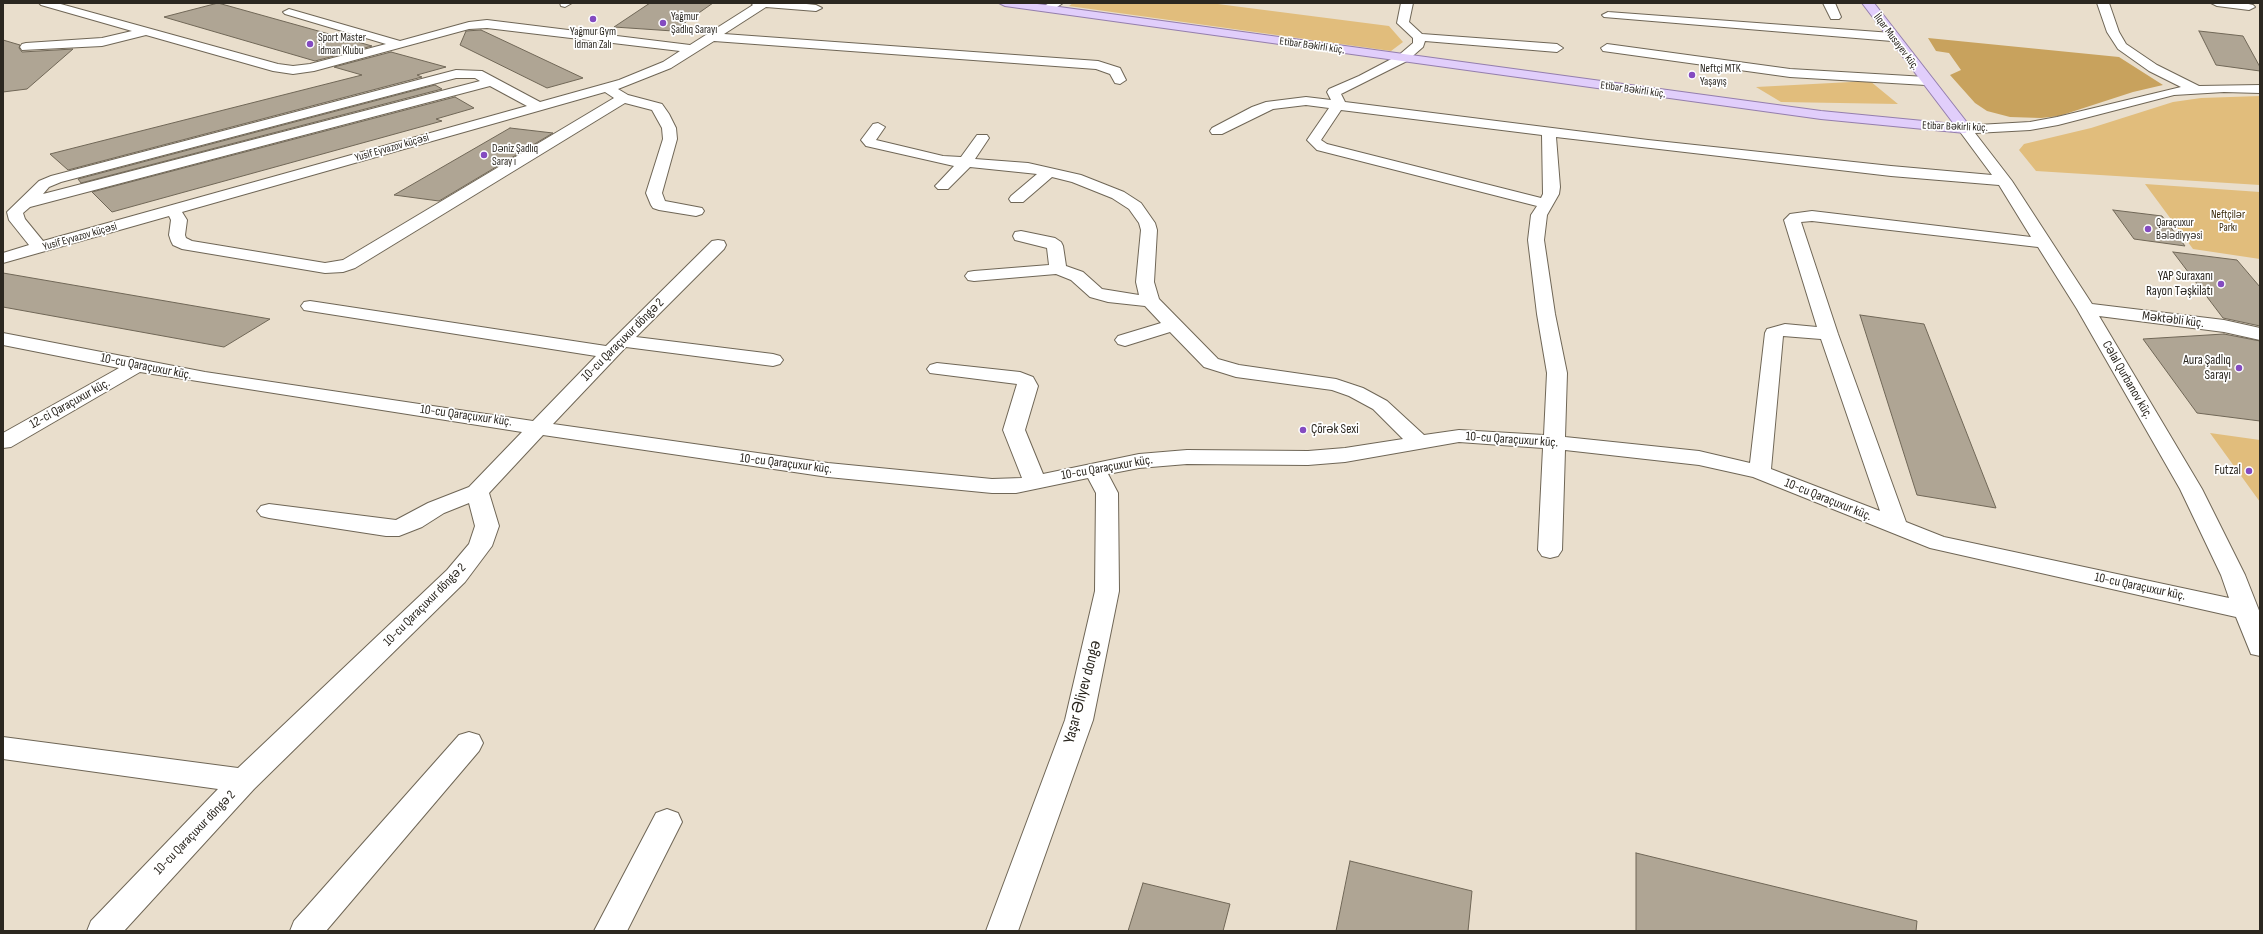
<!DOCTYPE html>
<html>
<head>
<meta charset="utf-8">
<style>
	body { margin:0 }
	#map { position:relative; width:2263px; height:934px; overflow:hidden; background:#e9decc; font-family:"Sofia Sans Condensed",sans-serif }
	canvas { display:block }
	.frame { position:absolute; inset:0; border:4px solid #2b2720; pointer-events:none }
</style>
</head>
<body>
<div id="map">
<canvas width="2263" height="934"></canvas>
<div class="frame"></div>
</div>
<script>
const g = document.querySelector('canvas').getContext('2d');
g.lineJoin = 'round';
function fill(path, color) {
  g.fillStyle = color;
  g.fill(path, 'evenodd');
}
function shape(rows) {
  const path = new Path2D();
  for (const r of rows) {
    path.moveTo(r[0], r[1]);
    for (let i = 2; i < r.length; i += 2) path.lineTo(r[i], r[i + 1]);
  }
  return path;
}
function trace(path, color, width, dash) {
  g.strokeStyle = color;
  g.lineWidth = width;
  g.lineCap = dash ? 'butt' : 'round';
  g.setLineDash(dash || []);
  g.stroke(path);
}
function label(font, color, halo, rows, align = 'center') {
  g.font = font + ' "Sofia Sans Condensed",sans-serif';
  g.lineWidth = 3.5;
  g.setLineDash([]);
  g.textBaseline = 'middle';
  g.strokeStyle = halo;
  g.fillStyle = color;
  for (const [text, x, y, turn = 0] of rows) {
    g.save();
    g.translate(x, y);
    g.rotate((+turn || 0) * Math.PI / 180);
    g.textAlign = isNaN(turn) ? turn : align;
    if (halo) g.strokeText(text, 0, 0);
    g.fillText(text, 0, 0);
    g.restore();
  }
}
const green = shape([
	[1073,3,1210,3,1389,26,1403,42,1391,51,1069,6],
	[1870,81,1898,104,1781,102,1756,87],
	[2260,96,2260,185,2036,171,2019,150,2024,144,2091,128,2173,102,2201,98],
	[2145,184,2260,192,2260,259,2193,249],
	[2210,433,2260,440,2260,502]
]);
const forest = shape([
	[1928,38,2119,57,2163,85,2133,92,2059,116,2041,118,2010,117,1987,111,1975,103,1950,75,1961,70,1949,53,1936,51]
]);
const building = shape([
	[218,3,372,46,315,61,164,17,218,3],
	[650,3,713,3,673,31,614,27,650,3],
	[481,30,583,78,547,88,460,45,466,31,481,30],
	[2199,31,2243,36,2260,67,2260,71,2216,65,2199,31],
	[3,40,20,45,19,48,22,52,73,49,27,89,3,92,3,40],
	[391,52,446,67,417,75,422,77,68,170,50,154,362,75,334,67,391,52],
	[435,85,442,89,81,183,78,179,435,85],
	[455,97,474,108,436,119,442,121,112,212,92,192,455,97],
	[510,128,553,133,439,201,394,195,510,128],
	[2113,210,2162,216,2185,246,2134,239,2113,210],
	[2173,252,2237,260,2260,287,2260,326,2223,318,2173,252],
	[3,273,270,319,224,347,3,307,3,273],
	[1860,315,1924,324,1996,508,1917,495,1860,315],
	[2224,334,2260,341,2260,421,2197,413,2143,339,2224,334],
	[1636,853,1917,921,1916,931,1636,931,1636,853],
	[1350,861,1472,891,1468,931,1336,931,1350,861],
	[1143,883,1230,904,1223,931,1128,931,1143,883]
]);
const minor = shape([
	[39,3,57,3,278,64,293,66,310,64,386,44,285,14,283,12,289,9,400,41,469,22,487,20,690,45,753,5,751,3,797,3,816,5,822,8,816,11,766,7,724,34,1098,61,1120,68,1126,80,1120,84,1115,83,1110,74,1096,69,714,41,671,68,618,89,628,95,662,104,669,114,676,128,677,139,662,193,665,201,702,208,704,211,702,214,696,216,659,210,653,208,651,205,646,193,663,139,662,128,652,110,625,103,355,268,343,272,325,273,182,249,173,245,171,241,169,235,171,220,169,216,3,263,3,253,29,245,9,220,7,212,39,181,51,176,456,70,482,71,540,102,619,80,663,62,680,51,487,28,469,29,314,71,293,74,273,71,146,35,102,46,22,50,20,47,22,44,26,43,102,38,132,31,41,5,39,3],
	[456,78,475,78,480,81,43,194,49,187,61,182,456,78],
	[490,86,527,106,43,241,25,219,23,213,30,207,490,86],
	[605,92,614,98,343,260,325,263,192,241,186,238,185,235,187,220,182,212,605,92],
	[560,3,572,3,565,7,561,6,560,3],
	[1049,3,1063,3,1051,11,1043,11,1041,9,1043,7,1049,3],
	[1401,3,1413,3,1409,22,1422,34,1557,44,1563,48,1557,52,1425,41,1423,47,1407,61,1341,94,1345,102,1648,140,1891,166,1992,175,1958,129,1960,126,2030,122,2057,117,2181,87,2149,71,2118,49,2107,32,2097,3,2109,3,2119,32,2126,44,2157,65,2199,86,2260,85,2260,93,2224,92,2174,95,2058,125,2030,130,1975,133,2012,181,2092,304,2224,320,2260,328,2260,340,2224,332,2099,316,2202,489,2245,575,2260,613,2260,656,2251,654,2236,617,1930,548,1753,477,1699,465,1565,450,1562,550,1558,556,1550,558,1542,556,1538,550,1543,448,1459,442,1345,462,1308,465,1187,464,1139,468,1108,474,1118,493,1119,591,1093,720,1018,931,986,931,1065,720,1095,591,1096,493,1088,478,1016,493,992,493,828,477,543,435,489,493,499,526,492,546,465,582,254,789,124,931,87,931,91,921,218,789,3,759,3,737,238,768,447,570,469,544,475,526,469,503,444,513,422,527,399,536,386,536,269,518,261,516,257,511,261,506,269,504,396,520,428,503,469,487,522,432,140,372,11,447,3,448,3,433,119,368,3,345,3,333,205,372,533,421,596,356,310,311,304,310,301,306,304,302,310,301,606,346,712,241,718,240,724,241,726,245,724,249,636,337,773,354,780,356,783,360,780,364,773,366,626,347,553,424,828,463,992,479,1022,478,1003,430,1017,384,930,373,927,369,930,365,937,363,1020,372,1033,377,1038,386,1025,430,1043,474,1139,454,1187,450,1308,451,1345,448,1403,439,1373,409,1349,396,1332,390,1236,377,1204,367,1170,332,1125,346,1118,344,1115,340,1118,336,1161,323,1145,306,1108,302,1090,297,1071,280,1056,274,974,281,968,280,965,276,968,272,974,271,1049,265,1047,248,1015,240,1013,236,1015,232,1021,231,1055,238,1061,242,1063,246,1066,266,1083,272,1102,289,1139,295,1136,282,1141,230,1139,223,1129,209,1112,198,1072,182,1052,177,1023,202,1011,202,1009,199,1011,196,1037,174,1028,173,970,167,948,189,938,189,935,186,938,183,954,166,866,146,861,140,873,124,878,123,885,127,876,140,943,156,961,157,977,135,987,135,989,138,975,159,1028,163,1081,175,1124,192,1141,203,1155,223,1157,230,1154,282,1159,299,1218,359,1239,365,1336,379,1363,388,1387,401,1424,435,1459,430,1544,435,1547,373,1537,314,1528,240,1531,215,1537,206,1317,150,1307,140,1329,108,1306,105,1273,109,1222,134,1212,134,1210,131,1212,128,1252,107,1266,102,1306,97,1331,100,1327,92,1329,89,1359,76,1399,55,1413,43,1413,38,1397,23,1401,3],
	[1341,110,1542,135,1543,194,1541,198,1327,144,1321,140,1341,110],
	[1556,137,1891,176,1999,185,2031,237,1812,211,1790,214,1784,220,1817,327,1785,324,1767,329,1765,333,1750,463,1699,451,1565,437,1567,373,1555,314,1544,240,1547,215,1559,194,1560,187,1556,137],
	[1812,221,2038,247,2077,309,2180,489,2221,575,2229,598,1944,537,1906,522,1838,334,1801,222,1812,221],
	[1783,336,1821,339,1880,511,1771,469,1783,336],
	[1823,3,1835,3,1841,17,1839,19,1831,19,1823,3],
	[2211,3,2244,3,2253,5,2255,7,2249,10,2217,6,2211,3],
	[1608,12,1892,33,1898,37,1892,41,1604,17,1602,15,1608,12],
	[1607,44,1790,69,1926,77,1933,81,1926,85,1790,77,1603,51,1601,48,1607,44],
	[469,732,479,735,483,743,479,751,326,931,290,931,294,921,459,735,469,732],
	[667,809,678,813,682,822,627,931,594,931,656,813,667,809]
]);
const major = shape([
	[999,3,1030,3,1821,111,1954,124,1862,3,1874,3,1972,129,1965,133,1821,119,1005,6,999,3]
]);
const markers = [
	[593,19,4,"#844bc1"],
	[663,23,4,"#844bc1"],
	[310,44,4,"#844bc1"],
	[1692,75,4,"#844bc1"],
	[484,155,4,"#844bc1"],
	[2148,229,4,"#844bc1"],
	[2221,284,4,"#844bc1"],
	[2239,368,4,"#844bc1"],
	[1303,430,4,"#844bc1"],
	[2249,471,4,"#844bc1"]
];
const farPoinames = [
	["Yağmur",671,17],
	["Şadlıq Sarayı",671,30],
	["Yağmur Gym",593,32,"center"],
	["İdman Zalı",593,45,"center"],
	["Sport Master",318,38],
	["İdman Klubu",318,51],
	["Neftçi MTK",1700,69],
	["Yaşayış",1700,82],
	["Dəniz Şadlıq",492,149],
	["Saray ı",492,162],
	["Qaraçuxur",2156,223],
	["Bələdiyyəsi",2156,236]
];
const farStreetnames = [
	["İlqar Musayev küç.",1896,42,53],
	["Etibar Bəkirli küç.",1312,46,8],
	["Etibar Bəkirli küç.",1633,90,8],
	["Etibar Bəkirli küç.",1955,127,2],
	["Yusif Eyvazov küçəsi",392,148,-16],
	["Yusif Eyvazov küçəsi",80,237,-16]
];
const farParknames = [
	["Neftçilər",2228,215],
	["Parkı",2228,228]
];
const poiNames = [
	["YAP Suraxanı",2213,277],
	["Rayon Təşkilatı",2213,292],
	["Aura Şadlıq",2231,361],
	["Sarayı",2231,376],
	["Çörək Sexi",1311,430,"left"],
	["Futzal",2241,471]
];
const streetNames = [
	["Məktəbli küç.",2173,320,7],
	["10-cu Qaraçuxur döngə 2",623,340,-45],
	["10-cu Qaraçuxur küç.",146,367,11],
	["Cəlal Qurbanov küç.",2127,380,60],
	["12-ci Qaraçuxur küç.",70,404,-29],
	["10-cu Qaraçuxur küç.",466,416,8],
	["10-cu Qaraçuxur küç.",1512,440,4],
	["10-cu Qaraçuxur küç.",786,464,7],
	["10-cu Qaraçuxur küç.",1107,468,-10],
	["10-cu Qaraçuxur küç.",1828,500,22],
	["10-cu Qaraçuxur küç.",2140,587,12],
	["10-cu Qaraçuxur döngə 2",425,605,-45],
	["10-cu Qaraçuxur döngə 2",195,833,-46]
];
const nearStreetnames = [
	["Yaşar Əliyev dongə",1083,692,-75]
];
fill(green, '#e1bd7c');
fill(forest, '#c8a25d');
fill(building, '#afa594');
trace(building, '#706757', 1);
trace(minor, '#6f6656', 2);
trace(major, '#947ead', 2);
fill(minor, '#fff');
fill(major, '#e1cefb');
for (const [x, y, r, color] of markers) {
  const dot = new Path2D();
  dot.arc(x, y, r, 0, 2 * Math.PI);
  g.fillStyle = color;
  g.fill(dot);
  trace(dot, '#fff', 1.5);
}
label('11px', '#2b2720', '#fff', farPoinames, 'left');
label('11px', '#2b2720', '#fff', farStreetnames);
label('11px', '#3a2a0a', '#fff', farParknames);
label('13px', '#2b2720', '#fff', poiNames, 'right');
label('13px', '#2b2720', '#fff', streetNames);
label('16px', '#2b2720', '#fff', nearStreetnames);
</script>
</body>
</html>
